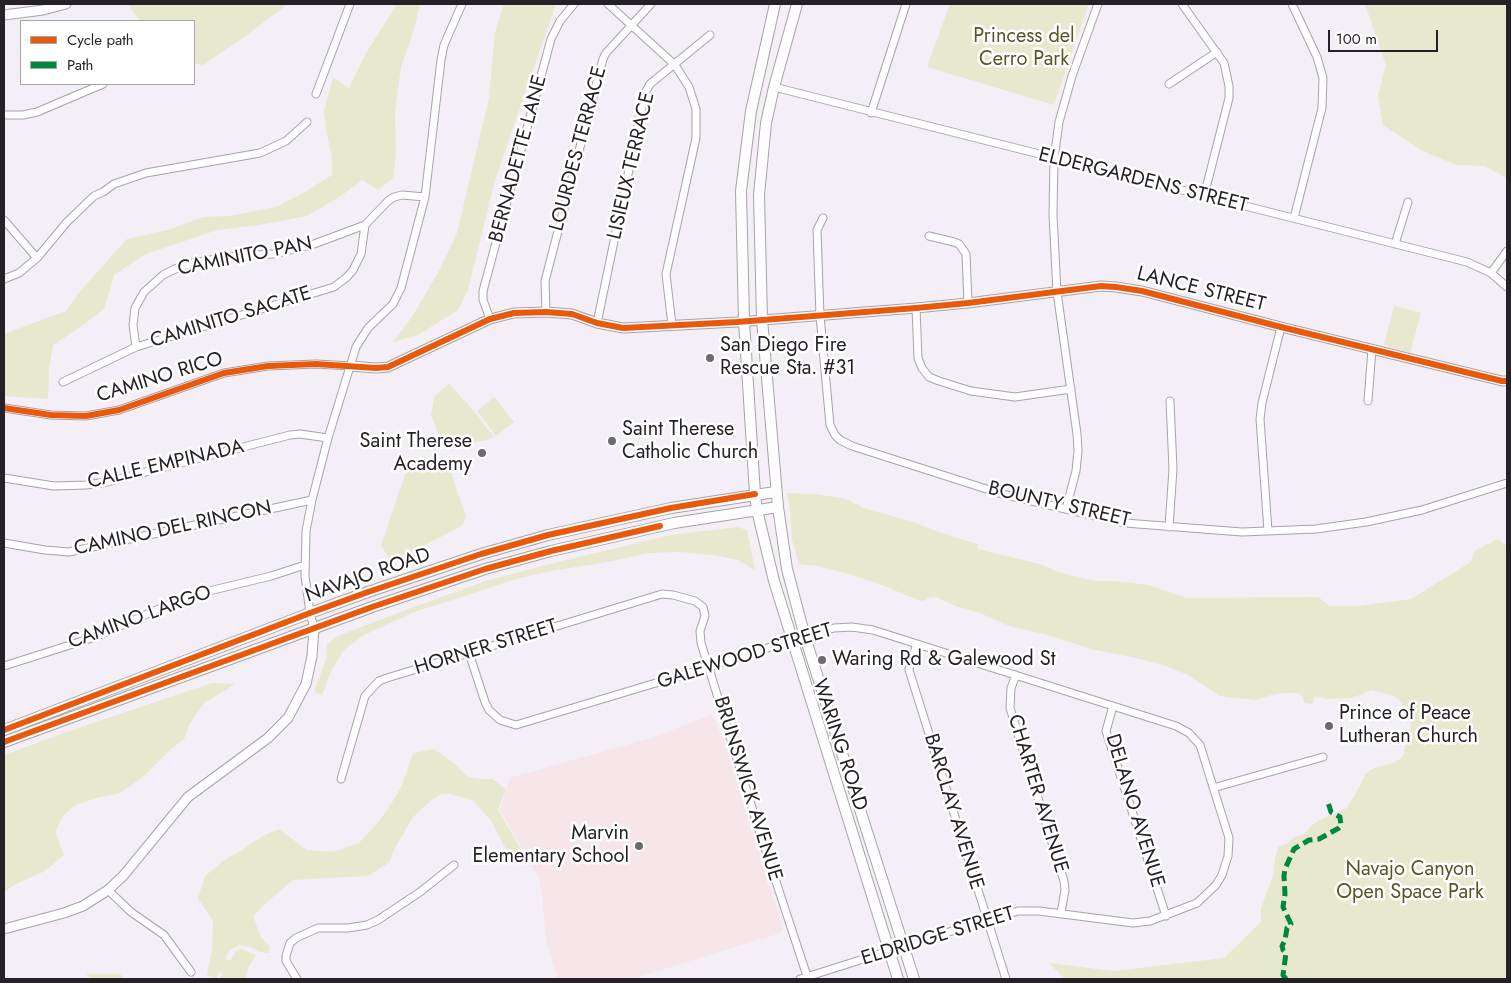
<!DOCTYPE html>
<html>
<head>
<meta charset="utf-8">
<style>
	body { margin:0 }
	#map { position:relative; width:1511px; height:983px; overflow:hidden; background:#f4eef6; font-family:Jost,sans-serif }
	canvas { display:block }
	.frame { position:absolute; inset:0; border:5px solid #252126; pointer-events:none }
	.legend { position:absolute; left:20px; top:20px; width:175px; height:65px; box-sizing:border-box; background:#fff; border:1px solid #a8a6a8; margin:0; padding:6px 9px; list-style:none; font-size:15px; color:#252126 }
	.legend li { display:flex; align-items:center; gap:10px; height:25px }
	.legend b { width:25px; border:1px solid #a8a6a8 }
	.scale { position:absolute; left:1328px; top:30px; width:110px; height:22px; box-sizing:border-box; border:2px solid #252126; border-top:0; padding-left:6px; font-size:15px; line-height:18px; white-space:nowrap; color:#252126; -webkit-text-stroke:4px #fff; paint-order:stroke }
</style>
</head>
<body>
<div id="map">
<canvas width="1511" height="983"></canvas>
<div class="frame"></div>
<ul class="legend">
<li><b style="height:6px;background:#e8590c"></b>Cycle path</li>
<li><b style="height:6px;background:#00873e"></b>Path</li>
</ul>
<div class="scale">100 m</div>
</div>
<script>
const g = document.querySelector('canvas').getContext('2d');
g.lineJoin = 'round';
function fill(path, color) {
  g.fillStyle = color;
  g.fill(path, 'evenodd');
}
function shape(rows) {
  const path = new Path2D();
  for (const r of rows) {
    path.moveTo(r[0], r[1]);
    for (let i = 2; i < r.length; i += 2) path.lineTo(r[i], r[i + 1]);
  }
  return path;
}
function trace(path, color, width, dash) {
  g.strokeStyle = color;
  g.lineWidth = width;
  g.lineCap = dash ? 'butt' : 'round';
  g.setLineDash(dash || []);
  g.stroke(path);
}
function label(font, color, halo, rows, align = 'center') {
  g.font = font + ' Jost,sans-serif';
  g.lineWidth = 5;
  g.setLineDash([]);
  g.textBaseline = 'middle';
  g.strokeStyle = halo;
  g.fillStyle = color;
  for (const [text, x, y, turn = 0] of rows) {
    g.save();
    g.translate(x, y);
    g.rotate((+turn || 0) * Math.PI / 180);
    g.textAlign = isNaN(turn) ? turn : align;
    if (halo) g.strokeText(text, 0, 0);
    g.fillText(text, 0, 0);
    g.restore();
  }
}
const education = shape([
	[712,715,726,746,746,814,776,906,783,928,780,933,632,979,558,979,546,940,542,893,539,878,500,810,510,778,648,739]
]);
const green = shape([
	[127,4,288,4,240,40,203,65,194,63,194,21,140,21],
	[397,4,420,4,414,29,401,67,395,111,396,153,393,178,378,190,362,180,341,196,307,216,259,225,217,230,146,254,114,275,104,309,79,328,53,345,49,370,48,399,4,396,4,334,66,311,82,289,127,239,168,230,203,217,230,216,276,207,303,193,332,175,332,156,327,135,324,112,333,77,349,88,366,53],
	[504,4,556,4,495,180,468,290,458,310,418,335,393,342,412,317,440,269,457,233,489,98,495,32],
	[950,4,1089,4,1054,105,927,67],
	[1365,4,1507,4,1507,178,1484,166,1456,165,1421,150,1383,125,1378,96,1386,65],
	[1394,306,1421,313,1410,353,1384,345],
	[449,384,474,411,494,437,486,440,445,448,431,416,434,397],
	[494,397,514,422,496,436,477,411],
	[446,458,466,517,462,526,392,562,381,546,409,463],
	[787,493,813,494,844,498,864,508,913,522,944,534,978,544,977,548,981,550,1040,564,1061,573,1095,581,1112,581,1148,585,1187,598,1318,597,1330,606,1358,606,1411,599,1471,562,1474,551,1498,539,1507,546,1507,979,1065,979,1049,963,1113,971,1224,958,1261,922,1261,908,1273,876,1275,859,1278,847,1288,843,1294,837,1304,834,1312,825,1320,820,1347,808,1349,803,1355,795,1365,775,1370,770,1384,765,1391,764,1402,758,1411,727,1408,712,1401,702,1394,696,1372,690,1352,698,1327,699,1314,696,1313,704,1304,703,1303,697,1299,693,1285,693,1271,695,1256,700,1220,696,1188,675,1163,665,1132,657,1091,649,1048,635,1009,626,980,613,958,607,936,597,928,598,924,601,918,600,882,585,849,574,817,566,799,564,792,540,790,508],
	[737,527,747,530,755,570,738,560,714,555,679,552,648,553,613,561,551,571,516,579,465,596,414,612,362,636,344,650,332,669,322,695,314,692,326,660,327,644,336,637,348,632,419,605,489,580,570,559,671,535],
	[212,683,235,684,203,704,189,725,184,739,172,748,142,778,118,794,99,797,74,806,62,817,55,832,64,855,45,871,16,884,4,892,4,755,75,729],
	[434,749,455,764,468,777,481,779,492,779,506,789,498,810,523,853,508,853,492,822,474,801,451,794,442,794,433,799,413,817,395,848,389,863,367,876,293,880,267,902,253,916,261,937,267,944,270,946,269,953,260,952,250,947,239,945,229,951,225,959,230,961,236,951,241,949,256,955,248,968,246,979,219,979,222,973,220,971,216,979,207,975,212,949,213,921,198,898,205,876,226,859,239,852,263,836,279,829,307,850,333,852,359,843,379,821,390,806,402,785,413,753],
	[86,974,120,974,125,979,91,979]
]);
const minor = shape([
	[608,4,675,65,689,87,696,109,696,138,666,274,672,325],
	[1182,4,1224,63,1229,86,1229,98,1204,196],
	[1292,4,1317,57,1323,78,1322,108,1294,218],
	[1169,84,1217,52],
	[774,87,1467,262,1491,273,1507,287],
	[316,94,350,4],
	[871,113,906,4],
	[4,115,23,115,37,112,103,84],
	[823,218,817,230,820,316,830,425,835,435,840,440,852,446,1002,494,1125,523,1242,532,1316,529,1366,522,1422,510,1507,483],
	[4,220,37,258],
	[929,236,954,242,959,244,966,254,968,303],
	[1395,244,1408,202],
	[1491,273,1507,251],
	[4,279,19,273,37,258,67,222,94,196,103,192,114,184,146,173,260,153,286,141,307,122],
	[916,308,918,358,922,368,929,377,939,381,971,391,1015,397,1071,389],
	[546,312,545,281,603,59,606,53,651,4],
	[490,319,483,300,483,291,551,39,560,21,574,4],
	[597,323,645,93,650,84,710,35],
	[136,347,133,325,135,308,144,292,163,275,177,268,192,263,236,256,274,254,314,244,365,225,388,201,394,197,402,195,425,197],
	[63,382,136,347,334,287,347,277,353,270,361,254,365,225],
	[1368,401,1372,349],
	[4,408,51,415,86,416,119,410,224,373,268,366,316,364,351,366],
	[4,478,54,486,86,485,107,482,290,435,300,434,328,438],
	[1066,509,1076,471,1078,451,1077,434,1057,292,1053,215,1054,159,1059,122,1072,76,1098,4],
	[1169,527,1173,469,1170,401],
	[1268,531,1260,419,1262,403,1281,327],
	[4,543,45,550,69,552,312,500],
	[314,628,310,613,305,576,306,531,312,500,328,438,356,347,368,328,393,304,401,288,425,197,441,60,444,45,462,4],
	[917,644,910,664,909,670,1006,979],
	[469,653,485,702,489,710,500,720,516,725,709,667,792,640,834,628,852,627,873,630,1176,726,1189,733,1200,745,1229,838,1228,856,1222,875,1216,885,1197,903,1150,921,1133,923,1039,911,1018,911,987,920,800,979],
	[4,666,95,637,170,604,201,593,271,576,305,565],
	[1016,675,1011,688,1010,708,1064,881,1065,890,1061,913],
	[1113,706,1106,731,1166,916],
	[341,779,365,696,379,681,387,678,662,594,673,595,695,601,703,607,705,616,700,631,701,643,759,830,808,979],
	[1213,788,1323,757],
	[108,890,131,912,164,935,191,972],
	[297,979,286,961,286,956,290,943,296,938,318,928,348,928,367,925,378,920,420,892,454,865]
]);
const tertiary = shape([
	[4,15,43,10,66,4],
	[351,366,376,368,388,367,490,319,514,313,546,312,572,314,597,323,623,328,737,322,916,308,968,303,1101,286,1116,287,1142,291,1281,327,1502,381,1507,381],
	[4,929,64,913,83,906,108,890,123,876,188,797,268,738,288,718,306,684,312,656,314,628]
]);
const secondary = shape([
	[778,507,787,569,805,637,914,979],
	[757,510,774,581,898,979]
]);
const primary = shape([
	[757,510,755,494,744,321,741,191,751,111,775,4],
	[4,730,310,613,368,592,481,554,548,535,671,508,775,492],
	[4,742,372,607,485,569,551,551,674,523,778,507,762,319,759,195,766,123,774,87,797,4]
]);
const quiet = shape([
	[1286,979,1283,975,1286,953,1283,950,1282,946,1285,940,1287,928,1291,924,1283,907,1285,894,1284,876,1285,869,1294,849,1309,840,1319,839,1339,828,1341,826,1340,817,1331,812,1328,802]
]);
const cycleway = shape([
	[4,408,51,415,86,416,119,410,224,373,268,366,316,364,376,368,388,367,490,319,514,313,546,312,572,314,597,323,623,328,737,322,916,308,968,303,1101,286,1116,287,1142,291,1281,327,1502,381,1507,381],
	[4,730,310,613,368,592,481,554,548,535,671,508,755,494],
	[4,742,372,607,485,569,551,551,660,526]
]);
const markers = [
	[710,358,5,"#6d696f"],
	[612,441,5,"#6d696f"],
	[482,453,5,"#6d696f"],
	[822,660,5,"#6d696f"],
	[1329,726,5,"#6d696f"],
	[639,846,5,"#6d696f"]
];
const parkNames = [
	["Princess del",1024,37],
	["Cerro Park",1024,60],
	["Navajo Canyon",1410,870],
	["Open Space Park",1410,893]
];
const streetNames = [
	["LOURDES TERRACE",579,149,-75],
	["BERNADETTE LANE",519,159,-75],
	["LISIEUX TERRACE",632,166,-77],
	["ELDERGARDENS STREET",1143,181,14],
	["CAMINITO PAN",245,257,-11],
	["LANCE STREET",1201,290,14],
	["CAMINITO SACATE",231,318,-17],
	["CAMINO RICO",160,378,-17],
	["CALLE EMPINADA",166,465,-13],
	["BOUNTY STREET",1059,505,13],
	["CAMINO DEL RINCON",173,529,-12],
	["NAVAJO ROAD",368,576,-19],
	["CAMINO LARGO",140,618,-20],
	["HORNER STREET",486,648,-17],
	["GALEWOOD STREET",745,657,-17],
	["WARING ROAD",839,745,72],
	["BRUNSWICK AVENUE",747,789,73],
	["CHARTER AVENUE",1037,794,73],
	["DELANO AVENUE",1134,811,73],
	["BARCLAY AVENUE",953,812,73],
	["ELDRIDGE STREET",938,937,-17]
];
const poiNames = [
	["San Diego Fire",720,346],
	["Rescue Sta. #31",720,369],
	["Saint Therese",622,430],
	["Catholic Church",622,453],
	["Saint Therese",472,442,"right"],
	["Academy",472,465,"right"],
	["Waring Rd & Galewood St",832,660],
	["Prince of Peace",1339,714],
	["Lutheran Church",1339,737],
	["Marvin",629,834,"right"],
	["Elementary School",629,857,"right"]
];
fill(education, '#f6e5e9');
fill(green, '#e7e8ce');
trace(minor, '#a8a3a9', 9);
trace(tertiary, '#a8a3a9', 11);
trace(secondary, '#a8a3a9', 12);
trace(primary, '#a8a3a9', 12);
trace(minor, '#fdfcfe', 7);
trace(tertiary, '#fdfcfe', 9);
trace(secondary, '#fdfcfe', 10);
trace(primary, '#fdfcfe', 10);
trace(quiet, '#00873e', 5, [10, 5]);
trace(cycleway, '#e8590c', 6);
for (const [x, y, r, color] of markers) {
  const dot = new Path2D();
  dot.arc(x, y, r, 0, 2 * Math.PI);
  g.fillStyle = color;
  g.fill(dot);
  trace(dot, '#fff', 2);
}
label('20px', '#535822', '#fff', parkNames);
label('20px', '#252126', '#fff', streetNames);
label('20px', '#252126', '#fff', poiNames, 'left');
</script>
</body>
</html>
